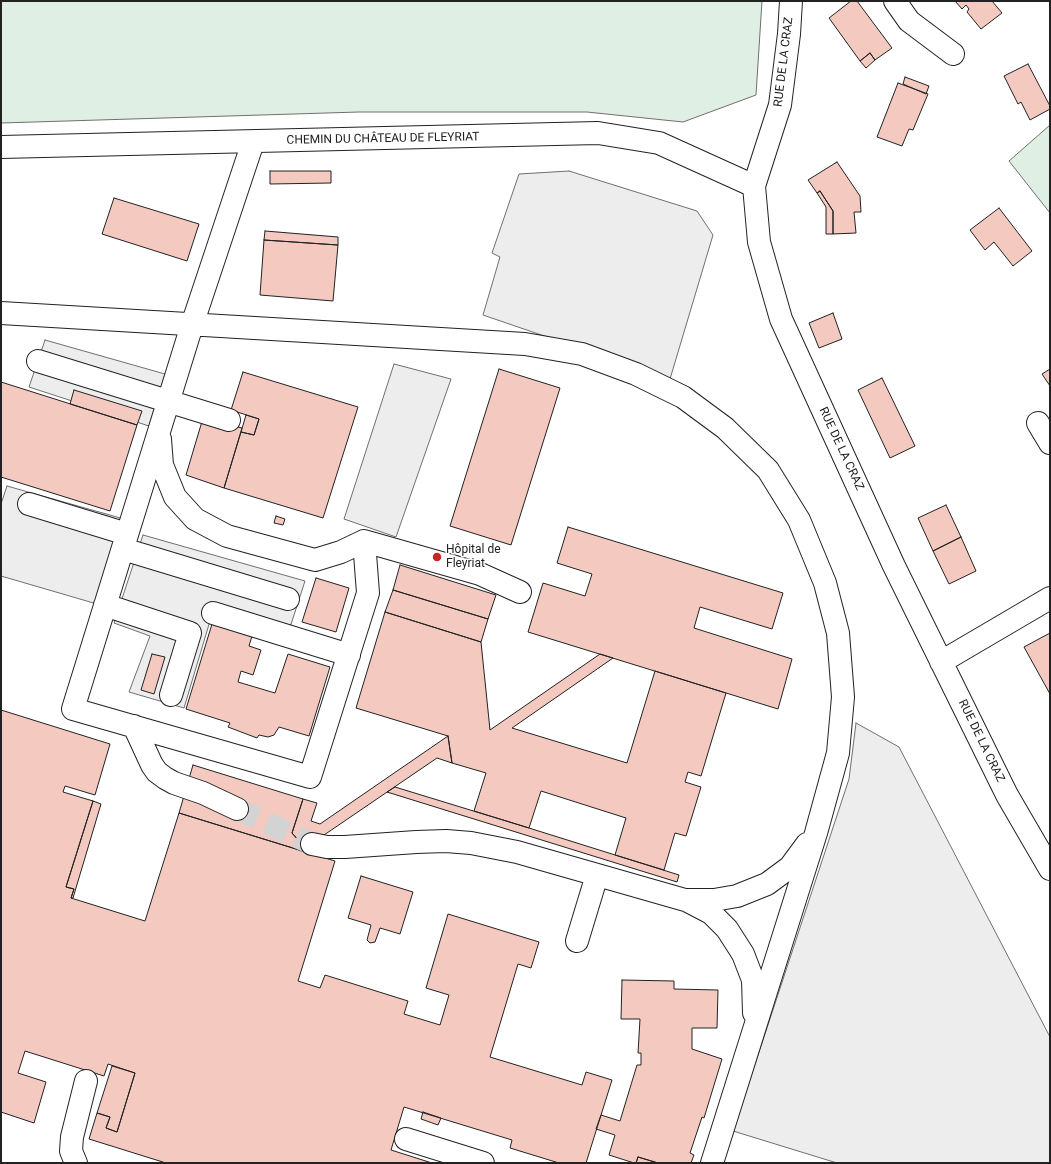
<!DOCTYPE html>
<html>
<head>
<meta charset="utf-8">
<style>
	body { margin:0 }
	#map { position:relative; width:1051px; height:1164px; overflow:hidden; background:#fff; font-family:Roboto,sans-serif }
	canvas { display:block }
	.frame { position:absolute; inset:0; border:2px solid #222; pointer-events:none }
</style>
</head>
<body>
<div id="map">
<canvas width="1051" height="1164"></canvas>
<div class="frame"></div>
</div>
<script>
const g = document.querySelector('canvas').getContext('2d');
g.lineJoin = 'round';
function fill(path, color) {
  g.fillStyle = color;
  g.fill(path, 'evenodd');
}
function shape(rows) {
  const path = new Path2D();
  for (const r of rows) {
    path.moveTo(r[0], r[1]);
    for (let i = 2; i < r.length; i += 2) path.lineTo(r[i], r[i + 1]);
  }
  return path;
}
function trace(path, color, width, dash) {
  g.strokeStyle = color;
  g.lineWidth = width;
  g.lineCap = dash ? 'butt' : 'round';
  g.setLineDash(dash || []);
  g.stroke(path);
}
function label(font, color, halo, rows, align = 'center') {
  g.font = font + ' Roboto,sans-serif';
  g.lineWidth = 3;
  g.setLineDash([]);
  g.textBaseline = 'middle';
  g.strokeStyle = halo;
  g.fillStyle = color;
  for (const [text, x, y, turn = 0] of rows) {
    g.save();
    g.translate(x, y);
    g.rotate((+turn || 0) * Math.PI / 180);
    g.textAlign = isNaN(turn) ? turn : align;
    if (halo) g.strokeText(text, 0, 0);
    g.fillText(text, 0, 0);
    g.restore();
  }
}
const green = shape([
	[1,1,762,1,756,95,683,122,587,112,359,112,1,123,1,1],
	[1050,125,1050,213,1009,161,1050,125]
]);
const parking = shape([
	[569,171,697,211,713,235,670,379,483,315,500,257,492,253,519,174,569,171],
	[45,340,165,374,149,426,29,387,45,340],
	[394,364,451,379,396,537,344,519,394,364],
	[7,486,124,519,97,604,1,576,1,504,7,486],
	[143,535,305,581,285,643,210,621,184,708,129,692,150,636,114,623,143,535],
	[856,723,899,747,1050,1037,1050,1163,837,1163,733,1131,849,779,856,723]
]);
const building = shape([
	[851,1,857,1,892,48,875,60,870,53,860,61,829,18,851,1],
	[955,1,992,1,1002,13,981,29,967,12,969,9,966,5,962,9,955,1],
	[870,53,875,60,866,68,860,61,870,53],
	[1028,64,1050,106,1050,109,1030,120,1021,102,1018,104,1004,76,1028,64],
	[905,77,929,86,926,94,903,84,905,77],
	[898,83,928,94,913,130,909,129,902,146,877,137,898,83],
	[837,162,860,196,861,212,854,212,856,233,833,234,833,211,820,191,817,193,808,180,837,162],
	[270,171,331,171,331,183,270,184,270,171],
	[820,191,833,211,833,234,826,234,826,207,817,193,820,191],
	[114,198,199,224,187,261,102,234,114,198],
	[999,208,1032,251,1013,266,994,242,985,250,970,230,999,208],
	[265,231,338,237,338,245,264,240,265,231],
	[264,240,338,245,333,301,260,295,264,240],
	[833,313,842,339,819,348,809,323,833,313],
	[499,369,560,388,511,545,450,526,499,369],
	[1050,369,1050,386,1042,374,1050,369],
	[243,372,358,407,323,518,224,488,241,432,254,435,259,419,231,410,243,372],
	[882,378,915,446,890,458,858,390,882,378],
	[1,382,137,425,110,511,1,477,1,382],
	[74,390,142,411,137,425,70,404,74,390],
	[246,415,259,419,254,435,241,432,246,415],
	[203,418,242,428,224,488,186,475,203,418],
	[946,505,961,537,933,551,918,518,946,505],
	[276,516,285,519,283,525,274,523,276,516],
	[568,527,783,593,772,629,700,607,694,628,792,659,778,709,528,632,543,583,585,596,592,574,557,563,568,527],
	[961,537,976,571,949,584,933,551,961,537],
	[400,565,496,595,488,619,393,590,400,565],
	[316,578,349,588,336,632,302,622,316,578],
	[393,590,488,619,481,642,385,612,393,590],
	[385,612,481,642,490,730,600,654,613,658,512,728,627,763,655,671,726,693,701,776,688,772,685,782,701,787,686,836,675,833,664,870,615,855,626,818,541,791,529,828,474,811,486,773,452,763,448,736,356,708,385,612],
	[212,624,252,636,249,646,261,650,253,675,241,671,238,682,275,693,288,654,330,667,309,736,279,727,274,735,268,737,259,735,257,738,228,727,230,723,186,709,212,624],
	[1050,633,1050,694,1024,647,1050,633],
	[152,654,165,657,154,694,141,690,152,654],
	[1,710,110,744,95,795,65,786,63,792,93,801,66,887,74,889,71,898,145,921,179,813,335,861,298,981,320,988,325,975,408,1001,404,1014,440,1025,449,995,426,988,448,914,539,942,531,968,518,964,490,1057,582,1085,586,1072,612,1080,586,1163,559,1163,510,1148,512,1140,404,1107,391,1150,432,1163,166,1163,89,1139,97,1113,110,1117,106,1128,117,1132,135,1073,108,1064,104,1076,25,1051,18,1073,46,1082,34,1123,1,1112,1,710],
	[448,736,452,763,437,758,305,848,304,852,296,849,299,841,292,833,303,799,317,803,311,821,320,824,448,736],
	[193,765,303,799,292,833,299,841,296,849,179,813,193,765],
	[395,787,529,828,679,875,677,882,387,792,395,787],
	[93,801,101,804,73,898,71,898,74,889,66,887,93,801],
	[361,876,413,892,400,934,380,928,375,942,370,943,367,940,371,925,348,918,361,876],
	[622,980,674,981,674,989,718,990,717,1028,692,1028,692,1049,722,1059,704,1118,702,1117,690,1153,694,1155,691,1163,658,1163,638,1157,636,1163,634,1163,609,1155,615,1135,596,1129,601,1115,620,1121,637,1065,641,1065,641,1053,638,1053,640,1019,621,1019,622,980],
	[112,1066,135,1073,117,1132,106,1128,110,1117,97,1113,112,1066],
	[423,1112,441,1118,438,1125,421,1119,423,1112],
	[638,1157,658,1163,636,1163,638,1157]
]);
const minorTunnel = shape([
	[237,809,312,844]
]);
const minor = shape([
	[791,1,789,34,780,105,754,186,759,242,781,319,894,566,1007,795,1050,869],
	[895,1,909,21,953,54],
	[253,142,192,325,73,709,310,777,368,593,364,541],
	[1,147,598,133,659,143,754,186],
	[1,313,525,344,582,354,636,374,683,397,725,428,768,470,799,520,825,583,838,633,843,697,838,753,816,833,712,1163],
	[38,361,229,420],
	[1038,423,1050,443],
	[160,439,162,465,175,497,195,519,227,536,315,560,341,552,364,541,480,574,520,592],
	[29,504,127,534],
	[123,549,288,599],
	[105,605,190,633,171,695],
	[213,613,349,655],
	[941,662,1050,598],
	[134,726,152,765,157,772,165,778,174,783,203,793,237,809],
	[312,844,327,847,345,847,416,842,446,841,471,843,517,852,685,900,714,900,737,896,767,884,790,867,807,844],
	[688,901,711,913,727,929,743,954,753,980,754,1013],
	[577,941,597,875],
	[406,1139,483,1163],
	[76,1163,71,1151,72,1137,86,1081]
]);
const markers = [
	[437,557,5,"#c62828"]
];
const streetNames = [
	["RUE DE LA CRAZ",784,62,-83],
	["CHEMIN DU CHÂTEAU DE FLEYRIAT",383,139,-1],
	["RUE DE LA CRAZ",841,449,65],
	["RUE DE LA CRAZ",981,741,64]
];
const poiNames = [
	["Hôpital de",446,550],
	["Fleyriat",446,564]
];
fill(green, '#e0efe3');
trace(green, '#6f6f6f', 1);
fill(parking, '#ededed');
trace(parking, '#6f6f6f', 1);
fill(building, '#f3c9c0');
trace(building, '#222', 1);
trace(minorTunnel, '#d3d3d3', 22, [22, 11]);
trace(minor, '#222', 24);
trace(minor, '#fff', 22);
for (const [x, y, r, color] of markers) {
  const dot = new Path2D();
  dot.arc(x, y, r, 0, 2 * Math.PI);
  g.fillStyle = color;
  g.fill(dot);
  trace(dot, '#fff', 1.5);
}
label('12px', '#222', '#fff', streetNames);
label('12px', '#222', '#fff', poiNames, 'left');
</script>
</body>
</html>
